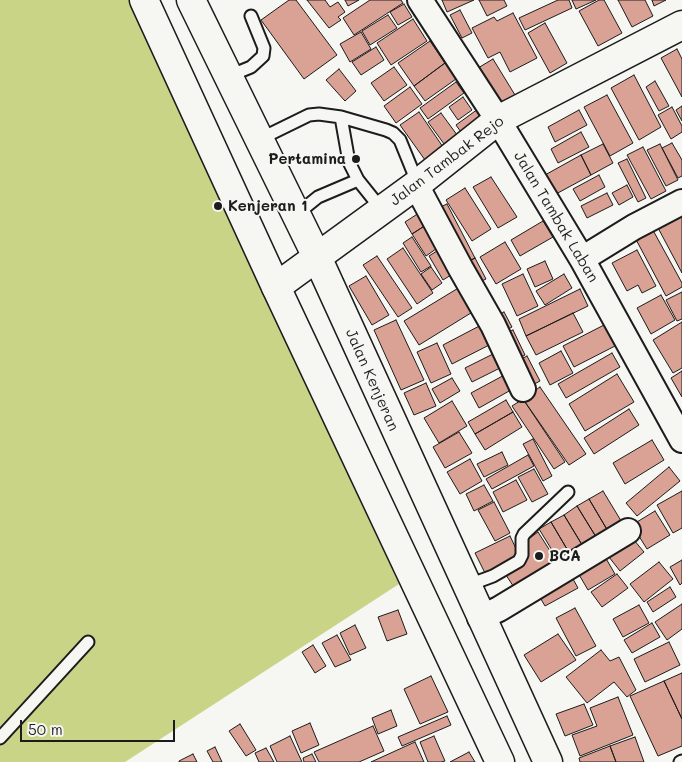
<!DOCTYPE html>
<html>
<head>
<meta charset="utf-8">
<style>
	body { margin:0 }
	#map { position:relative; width:682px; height:762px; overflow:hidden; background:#f6f6f2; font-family:Mali,sans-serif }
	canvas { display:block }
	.scale { position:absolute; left:20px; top:720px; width:155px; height:22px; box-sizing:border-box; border:2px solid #1c1c1c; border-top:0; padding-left:6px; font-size:15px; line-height:18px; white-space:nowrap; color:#1c1c1c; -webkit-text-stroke:4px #f6f6f2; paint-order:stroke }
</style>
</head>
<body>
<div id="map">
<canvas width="682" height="762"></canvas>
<div class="scale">50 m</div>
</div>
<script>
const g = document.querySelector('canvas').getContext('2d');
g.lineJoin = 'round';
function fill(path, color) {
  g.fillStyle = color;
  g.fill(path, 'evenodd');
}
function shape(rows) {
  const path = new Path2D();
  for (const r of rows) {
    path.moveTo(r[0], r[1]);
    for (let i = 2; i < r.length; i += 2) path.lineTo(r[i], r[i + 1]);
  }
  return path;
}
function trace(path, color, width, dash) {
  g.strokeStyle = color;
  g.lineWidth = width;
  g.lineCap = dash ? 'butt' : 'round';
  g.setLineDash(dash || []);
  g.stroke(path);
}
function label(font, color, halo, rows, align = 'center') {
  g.font = font + ' Mali,sans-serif';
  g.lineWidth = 4;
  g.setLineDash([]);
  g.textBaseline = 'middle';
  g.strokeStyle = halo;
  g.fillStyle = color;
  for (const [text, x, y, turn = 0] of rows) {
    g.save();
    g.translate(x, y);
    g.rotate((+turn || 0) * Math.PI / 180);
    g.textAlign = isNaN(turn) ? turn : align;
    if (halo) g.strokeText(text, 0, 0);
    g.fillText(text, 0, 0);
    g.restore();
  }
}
const green = shape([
	[0,0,129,0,399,584,125,762,0,762]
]);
const building = shape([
	[289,0,296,0,337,55,304,79,261,20,289,0],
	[307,0,325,0,330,7,338,2,345,12,338,17,341,20,329,28,307,0],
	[345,0,359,0,348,6,345,0],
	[370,0,401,0,403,3,354,35,343,18,370,0],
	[442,0,474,0,447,12,442,0],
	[479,0,504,0,507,6,487,16,479,0],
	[558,0,569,0,572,8,525,30,519,18,558,0],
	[572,0,596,0,576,9,572,0],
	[599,0,604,0,622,33,598,46,579,11,599,0],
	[618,0,645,0,653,16,632,27,618,0],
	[652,0,666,0,654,6,652,0],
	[404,4,412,17,398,25,390,12,404,4],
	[460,10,472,33,462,38,450,15,460,10],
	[513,13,537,58,510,72,500,52,488,58,472,28,494,17,497,21,513,13],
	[388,15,397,28,370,45,362,31,388,15],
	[413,19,427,41,391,65,377,43,413,19],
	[545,23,567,63,550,73,528,33,545,23],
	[361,32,371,49,350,62,340,44,361,32],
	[430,41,445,63,414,86,398,63,430,41],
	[376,47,384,60,361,75,352,62,376,47],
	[677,49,682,59,682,97,661,58,677,49],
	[493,59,515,95,499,104,478,68,493,59],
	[445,63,456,79,425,101,414,86,445,63],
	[394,67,407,85,384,101,371,83,394,67],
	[339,69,356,91,345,101,326,80,339,69],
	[634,75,661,127,639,140,611,88,634,75],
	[655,81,669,106,659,111,646,87,655,81],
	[456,82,464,93,428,119,420,108,456,82],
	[410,87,422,104,396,123,384,106,410,87],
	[607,95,633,143,610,156,584,107,607,95],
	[463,97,472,110,458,120,449,107,463,97],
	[682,106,682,121,676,110,682,106],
	[672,107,682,126,682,132,671,139,658,115,672,107],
	[478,109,485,119,463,135,456,125,478,109],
	[579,110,587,125,555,142,548,127,579,110],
	[419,112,443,147,425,160,400,125,419,112],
	[441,113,460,139,447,148,428,122,441,113],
	[581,132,589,147,558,163,551,149,581,132],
	[672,143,682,160,682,176,678,178,662,148,672,143],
	[603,144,613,163,591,175,581,155,603,144],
	[660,144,678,180,666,186,647,150,660,144],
	[643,147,666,191,651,199,627,155,643,147],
	[581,155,591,175,556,194,545,175,581,155],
	[627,159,646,198,638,202,618,163,627,159],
	[599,175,605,187,580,201,573,189,599,175],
	[491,177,517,217,498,228,473,187,491,177],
	[627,185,633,197,619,205,612,193,627,185],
	[465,188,491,229,472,241,446,200,465,188],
	[607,193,613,205,587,218,581,206,607,193],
	[447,204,475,258,462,265,434,210,447,204],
	[422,211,429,223,412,234,405,222,422,211],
	[682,212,682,273,657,226,682,212],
	[543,221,553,237,520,256,511,240,543,221],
	[429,223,443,244,426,256,412,234,429,223],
	[649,223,682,283,682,287,666,296,632,232,649,223],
	[412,237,431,266,421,272,403,243,412,237],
	[505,242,521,269,496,284,480,257,505,242],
	[445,246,459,270,443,280,429,256,445,246],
	[403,248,433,293,417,304,387,259,403,248],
	[637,250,656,286,642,293,638,285,627,291,612,263,637,250],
	[377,256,412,308,398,317,363,265,377,256],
	[475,258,486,279,473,285,462,265,475,258],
	[545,261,553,279,535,287,527,269,545,261],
	[431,267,442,283,432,290,421,274,431,267],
	[523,274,538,306,517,316,502,284,523,274],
	[564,274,572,288,545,305,536,291,564,274],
	[366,276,389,315,372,325,349,286,366,276],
	[465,284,479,308,419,345,404,321,465,284],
	[580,289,588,306,526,336,519,319,580,289],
	[682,292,682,319,677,321,666,300,682,292],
	[661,295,675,320,651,334,637,308,661,295],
	[504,312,512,327,501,333,492,318,504,312],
	[573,313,583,332,536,355,526,336,573,313],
	[396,320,424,380,401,390,374,330,396,320],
	[682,322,682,368,673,373,653,340,682,322],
	[485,323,495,342,452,364,443,345,485,323],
	[604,325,615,346,574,367,563,346,604,325],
	[513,330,525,355,513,361,501,336,513,330],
	[437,343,451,374,431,383,417,352,437,343],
	[499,351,506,365,472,382,465,368,499,351],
	[561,351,573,373,550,385,539,363,561,351],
	[612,353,620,367,566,398,558,384,612,353],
	[527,356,540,381,527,388,514,363,527,356],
	[682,371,682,397,671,378,682,371],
	[510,372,518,386,479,408,471,393,510,372],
	[617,374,634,402,585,431,569,404,617,374],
	[452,378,460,391,440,403,432,389,452,378],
	[426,383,436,406,414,415,404,393,426,383],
	[540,387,586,454,569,465,523,399,540,387],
	[523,399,565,462,554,469,512,406,523,399],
	[506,400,513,412,475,434,468,422,506,400],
	[452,401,467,426,439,443,424,418,452,401],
	[629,409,639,425,594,454,584,438,629,409],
	[513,412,522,427,485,450,475,434,513,412],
	[459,432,472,453,445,468,433,447,459,432],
	[533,439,552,476,543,481,523,444,533,439],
	[652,440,664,460,625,484,613,463,652,440],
	[502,452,508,465,484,477,477,464,502,452],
	[528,455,534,466,492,489,486,479,528,455],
	[470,459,482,481,460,494,447,472,470,459],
	[669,467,680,481,637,516,626,503,669,467],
	[534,469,548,494,532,502,518,477,534,469],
	[516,480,527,500,503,512,493,492,516,480],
	[484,485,493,501,474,511,466,494,484,485],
	[603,491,626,529,612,538,589,499,603,491],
	[682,491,682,528,673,533,657,505,682,491],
	[589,499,612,538,601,545,577,506,589,499],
	[494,502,510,533,495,541,478,510,494,502],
	[577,506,601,545,587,553,564,515,577,506],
	[655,511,670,535,647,549,632,525,655,511],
	[564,515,587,553,574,561,551,522,564,515],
	[551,522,574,561,563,568,539,529,551,522],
	[538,532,561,568,519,595,506,575,525,563,527,540,538,532],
	[628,533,644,552,620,571,605,552,628,533],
	[510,536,520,557,485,573,475,553,510,536],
	[601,550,615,574,588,590,574,566,601,550],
	[682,560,682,583,680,585,670,567,682,560],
	[659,562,673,579,644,602,630,584,659,562],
	[568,570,578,588,545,606,535,589,568,570],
	[617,574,628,588,602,607,591,592,617,574],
	[670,587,676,597,653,612,647,602,670,587],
	[682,604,682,629,667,640,655,622,682,604],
	[639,605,649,623,623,637,613,619,639,605],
	[575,608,596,646,576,656,556,618,575,608],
	[398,610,407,634,387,641,378,617,398,610],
	[652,623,660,637,632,653,624,640,652,623],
	[355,625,366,648,350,655,340,633,355,625],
	[558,634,576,660,541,682,524,655,558,634],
	[337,635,351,660,335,667,322,643,337,635],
	[669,642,680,665,645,682,634,659,669,642],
	[313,645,326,666,315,673,302,652,313,645],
	[601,650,610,661,619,657,636,690,627,697,614,682,587,703,566,677,601,650],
	[682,673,682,719,664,681,682,673],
	[431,676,448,712,420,724,404,689,431,676],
	[664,681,682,719,682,746,658,756,630,696,664,681],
	[618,697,633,735,580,756,572,735,597,726,590,708,618,697],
	[584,704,593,725,565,736,556,714,584,704],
	[391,710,397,726,378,734,372,718,391,710],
	[447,716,451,725,402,746,398,737,447,716],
	[310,723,319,745,301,753,292,731,310,723],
	[240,724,256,750,246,756,229,731,240,724],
	[373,726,384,751,359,762,319,762,314,752,373,726],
	[290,736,302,762,277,762,270,746,290,736],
	[434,736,445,761,441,762,428,762,420,742,434,736],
	[635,737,644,762,616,762,610,746,635,737],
	[415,742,424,762,371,762,415,742],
	[610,746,616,762,580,762,579,758,610,746],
	[215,747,222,762,213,762,207,751,215,747],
	[266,748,274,762,259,762,255,753,266,748],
	[469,752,475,762,450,762,469,752],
	[193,754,197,762,179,762,179,761,193,754],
	[312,754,316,762,304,762,303,758,312,754]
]);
const service = shape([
	[229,76,251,67,263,56,264,48,251,16],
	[341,117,349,162,358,180,382,210],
	[260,139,309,115,319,114,341,117,386,130,393,133,400,140,413,172,416,184],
	[297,214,318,197,358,180],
	[466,586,493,576,519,561,522,555,522,538,524,534,568,492],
	[0,738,88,642],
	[680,762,682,761]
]);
const minor = shape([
	[420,0,498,120,582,259,682,440],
	[416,185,461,269,493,325,523,389],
	[582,259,634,227,682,202],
	[480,618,499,609,628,531]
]);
const tertiary = shape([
	[276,287,416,185,498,120,682,25]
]);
const trunk = shape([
	[144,0,276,287,500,762],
	[191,0,317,257,548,762]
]);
const markers = [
	[356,159,5,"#1c1c1c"],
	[218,206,5,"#1c1c1c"],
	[539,556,5,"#1c1c1c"]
];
const poiNames = [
	["Pertamina",346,159,"right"],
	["Kenjeran 1",228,206],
	["BCA",549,556]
];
const streetNames = [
	["Jalan Tambak Rejo",447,161,-37],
	["Jalan Tambak Laban",556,217,59],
	["Jalan Kenjeran",372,380,66]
];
fill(green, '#c9d487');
fill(building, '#daa294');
trace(building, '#1c1c1c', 1);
trace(service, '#1c1c1c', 15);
trace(minor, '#1c1c1c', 28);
trace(tertiary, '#1c1c1c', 31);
trace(trunk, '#1c1c1c', 31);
trace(service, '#f6f6f2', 11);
trace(minor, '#f6f6f2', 24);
trace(tertiary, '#f6f6f2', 28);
trace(trunk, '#f6f6f2', 28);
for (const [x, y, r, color] of markers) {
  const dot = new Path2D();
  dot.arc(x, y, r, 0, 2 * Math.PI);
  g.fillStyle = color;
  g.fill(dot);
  trace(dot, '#f6f6f2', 2);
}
label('bold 15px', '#1c1c1c', '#f6f6f2', poiNames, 'left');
label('15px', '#1c1c1c', '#f6f6f2', streetNames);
</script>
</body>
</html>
